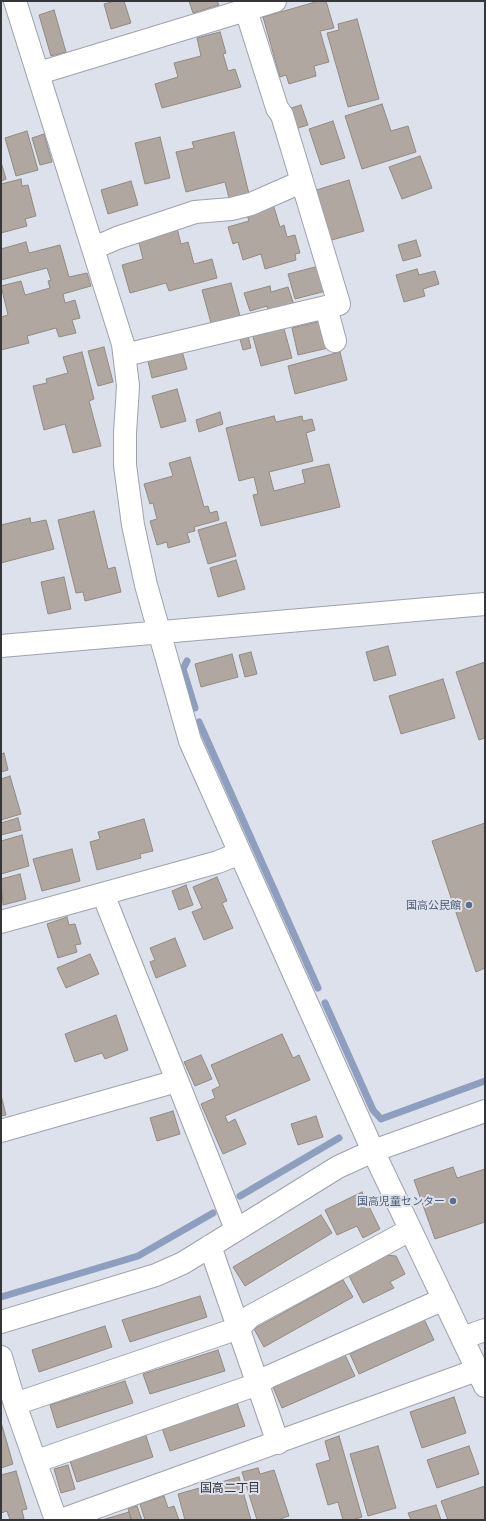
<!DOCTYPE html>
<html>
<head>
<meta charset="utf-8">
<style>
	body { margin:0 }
	#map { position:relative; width:486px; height:1521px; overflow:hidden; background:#dce1eb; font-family:Georgia,serif }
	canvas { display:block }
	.frame { position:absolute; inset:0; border:2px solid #34363a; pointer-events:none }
</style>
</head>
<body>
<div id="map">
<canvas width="486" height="1521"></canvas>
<div class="frame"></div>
</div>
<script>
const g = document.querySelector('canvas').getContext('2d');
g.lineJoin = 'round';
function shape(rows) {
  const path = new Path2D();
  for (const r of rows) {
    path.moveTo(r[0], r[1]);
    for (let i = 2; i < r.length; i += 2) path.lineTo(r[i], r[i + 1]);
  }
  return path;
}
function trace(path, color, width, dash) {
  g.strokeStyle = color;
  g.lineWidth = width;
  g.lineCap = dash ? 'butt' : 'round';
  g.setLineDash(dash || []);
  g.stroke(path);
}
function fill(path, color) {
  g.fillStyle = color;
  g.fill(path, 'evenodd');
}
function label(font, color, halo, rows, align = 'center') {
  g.font = font + ' Georgia,"Noto Sans JP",serif';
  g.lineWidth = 4;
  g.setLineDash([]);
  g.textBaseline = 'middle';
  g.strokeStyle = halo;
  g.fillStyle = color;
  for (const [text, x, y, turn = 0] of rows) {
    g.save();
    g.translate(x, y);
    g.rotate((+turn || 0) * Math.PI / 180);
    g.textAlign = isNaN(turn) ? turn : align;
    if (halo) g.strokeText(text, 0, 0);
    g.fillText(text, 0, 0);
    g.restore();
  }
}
const stream = shape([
	[187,661,183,669,195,708],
	[199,722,318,988],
	[325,1003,373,1110,381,1119,485,1081],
	[240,1196,339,1138],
	[1,1297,138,1256,213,1213]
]);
const building = shape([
	[115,1,124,1,131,23,111,29,104,4,115,1],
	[189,1,217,1,219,5,193,13,189,1],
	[319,1,326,1,334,28,320,31,329,62,314,66,316,76,289,84,286,75,280,77,263,17,319,1],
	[54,10,66,52,51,56,39,15,54,10],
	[357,19,379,99,348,107,327,33,339,30,338,24,357,19],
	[220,32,226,53,223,54,228,71,235,69,241,87,162,108,155,84,178,77,174,63,201,56,197,38,220,32],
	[382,104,391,131,408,126,416,152,362,169,345,116,382,104],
	[301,105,308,125,295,129,288,109,301,105],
	[333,121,345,158,321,165,309,129,333,121],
	[27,131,38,170,16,176,5,138,27,131],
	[234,132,249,194,229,198,225,182,186,192,176,152,194,148,192,142,234,132],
	[44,134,52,162,40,165,32,138,44,134],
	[160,137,170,178,145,184,135,143,160,137],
	[420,156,432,188,402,199,389,167,420,156],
	[1,162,6,179,1,181,1,162],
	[21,179,22,186,28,185,36,216,25,219,27,226,1,233,1,184,21,179],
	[349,180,364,231,328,241,313,191,349,180],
	[131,181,138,205,108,214,101,190,131,181],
	[273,204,280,227,284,225,287,237,295,235,300,253,295,254,296,260,265,269,261,254,243,260,238,242,233,244,228,227,249,221,246,212,273,204],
	[177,228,181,244,188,242,194,264,212,259,217,278,169,291,166,283,130,293,122,265,143,259,138,239,177,228],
	[416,240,421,256,403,261,398,245,416,240],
	[26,242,29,253,60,245,69,277,87,273,91,286,63,294,65,303,75,300,80,318,72,320,76,333,59,337,56,328,27,336,29,343,1,350,1,317,8,315,1,286,21,281,25,295,50,288,48,281,51,280,47,268,1,280,1,249,26,242],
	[319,266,326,291,295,299,288,274,319,266],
	[417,269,419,275,435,271,439,284,423,289,425,296,404,302,396,275,417,269],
	[231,283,240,316,211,323,202,290,231,283],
	[270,286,271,292,288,287,294,305,269,313,267,306,250,311,244,293,270,286],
	[322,321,328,348,298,355,292,328,322,321],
	[283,325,292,358,261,366,252,333,283,325],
	[248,336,251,348,243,350,240,339,248,336],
	[104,347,113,382,98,386,88,351,104,347],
	[181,347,187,369,152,378,147,357,181,347],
	[82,352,94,399,89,401,101,446,73,453,65,424,44,430,33,386,47,383,46,379,68,373,63,357,82,352],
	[340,352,347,380,295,394,288,366,340,352],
	[177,389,186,421,161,428,152,396,177,389],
	[220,412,223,424,199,432,196,420,220,412],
	[274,416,276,422,302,416,303,421,312,419,315,430,306,433,313,461,269,472,274,491,305,483,302,470,329,464,340,507,261,526,253,495,258,494,254,477,239,481,226,428,274,416],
	[190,457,204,507,208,506,210,513,217,511,219,520,194,527,195,531,187,533,190,542,168,548,167,542,157,545,150,521,157,519,153,503,150,504,144,484,173,476,169,463,190,457],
	[94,511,108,569,115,567,121,592,85,601,83,592,76,593,58,520,94,511],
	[30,518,31,523,46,520,54,549,1,563,1,525,30,518],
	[226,522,236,556,208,564,198,530,226,522],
	[236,560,245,589,218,597,210,568,236,560],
	[64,577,71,609,48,614,41,582,64,577],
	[388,646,396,675,374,681,366,652,388,646],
	[251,652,257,674,245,677,239,655,251,652],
	[232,654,238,677,201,687,195,664,232,654],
	[485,662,485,738,479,740,456,672,485,662],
	[443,679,455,718,401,734,389,696,443,679],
	[4,753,8,770,1,772,1,754,4,753],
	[10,776,21,814,1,820,1,779,10,776],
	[18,818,21,830,1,835,1,823,18,818],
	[144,819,153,851,140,854,141,858,97,870,90,842,100,839,98,832,144,819],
	[485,823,485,968,476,972,432,841,485,823],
	[22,835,29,866,1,874,1,841,22,835],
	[72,849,80,881,42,891,33,859,72,849],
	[20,874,26,899,3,905,1,879,20,874],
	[217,877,227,901,222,903,233,928,204,940,192,912,202,908,193,887,217,877],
	[186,885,193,905,179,910,172,891,186,885],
	[67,917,69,925,75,924,81,944,75,945,77,952,58,958,47,924,67,917],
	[175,938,186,966,156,978,150,962,155,960,150,948,175,938],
	[90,954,99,974,66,988,57,968,90,954],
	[116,1015,128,1050,105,1059,102,1053,75,1062,65,1034,116,1015],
	[282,1034,293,1058,299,1055,310,1080,225,1116,228,1123,235,1119,246,1144,223,1154,201,1104,215,1098,212,1090,220,1086,211,1065,282,1034],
	[201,1055,212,1079,195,1086,184,1062,201,1055],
	[2,1099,6,1115,1,1116,1,1100,2,1099],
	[173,1111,180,1134,157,1141,150,1118,173,1111],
	[316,1116,323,1137,298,1145,291,1124,316,1116],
	[453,1167,457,1178,485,1169,485,1222,435,1239,414,1180,453,1167],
	[362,1192,380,1229,363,1238,357,1226,337,1235,325,1210,362,1192],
	[321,1215,332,1233,245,1286,233,1267,321,1215],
	[385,1255,396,1256,405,1274,390,1282,394,1288,363,1303,348,1274,385,1255],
	[343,1280,353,1297,264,1347,254,1329,343,1280],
	[200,1296,207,1317,130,1342,122,1320,200,1296],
	[424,1319,434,1340,359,1374,350,1354,424,1319],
	[105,1326,112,1347,39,1372,32,1350,105,1326],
	[218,1350,225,1371,150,1394,143,1374,218,1350],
	[345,1355,355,1376,282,1408,273,1387,345,1355],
	[125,1381,133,1403,57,1428,50,1405,125,1381],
	[454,1397,466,1433,422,1448,410,1412,454,1397],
	[237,1403,245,1426,170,1451,162,1428,237,1403],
	[1,1422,13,1464,1,1468,1,1422],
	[145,1433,153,1457,77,1482,69,1458,145,1433],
	[339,1436,362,1517,352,1520,343,1520,338,1502,328,1505,316,1464,330,1460,325,1441,339,1436],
	[378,1446,396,1508,368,1516,350,1454,378,1446],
	[469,1446,479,1474,437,1488,427,1460,469,1446],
	[68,1465,75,1489,61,1493,54,1469,68,1465],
	[258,1468,260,1474,274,1470,289,1516,277,1520,257,1520,242,1472,258,1468],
	[16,1471,27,1509,22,1510,24,1519,10,1520,7,1511,1,1513,1,1475,16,1471],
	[239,1477,251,1520,185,1520,178,1494,239,1477],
	[485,1486,485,1520,448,1520,441,1501,485,1486],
	[164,1496,168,1508,174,1506,179,1520,145,1520,140,1504,164,1496],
	[436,1505,441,1520,411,1520,408,1513,436,1505],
	[137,1506,142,1520,132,1520,128,1509,137,1506],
	[129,1512,131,1520,102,1520,129,1512]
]);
const minor = shape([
	[15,1,123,344,128,386,125,433,125,465,133,525,146,585,190,741,373,1151,485,1386],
	[246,10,277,108,282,115,339,304,326,307],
	[39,73,275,1],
	[94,248,117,238,195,212,231,209,251,204,301,182],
	[125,355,326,307,335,341],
	[1,646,485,604],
	[103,894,236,1229],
	[1,922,218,862,240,853],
	[1,1131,177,1081],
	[210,1246,278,1443],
	[1,1322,156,1275,183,1263,338,1167,373,1151,485,1111],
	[462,1338,485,1330],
	[1,1357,15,1404,56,1520],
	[15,1404,239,1328,251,1316,410,1230],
	[37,1461,258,1384,268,1377,444,1299],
	[61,1520,477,1370]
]);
const markers = [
	[469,905,4,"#5c6f8a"],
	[453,1201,4,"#5c6f8a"]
];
const serviceNames = [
	["国高公民館",461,905],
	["国高児童センター",445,1201]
];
const neighbourhoodNames = [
	["国高二丁目",230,1487]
];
trace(stream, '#8e9ebe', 7);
fill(building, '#b0a8a0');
trace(building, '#928a82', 1);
trace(minor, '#9ea2ac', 24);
trace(minor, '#fff', 22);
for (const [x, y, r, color] of markers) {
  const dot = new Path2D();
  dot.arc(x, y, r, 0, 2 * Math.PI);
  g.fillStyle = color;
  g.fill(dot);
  trace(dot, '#dce1eb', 1.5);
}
label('11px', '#4e5e75', '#dce1eb', serviceNames, 'right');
label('12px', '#34363a', '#dce1eb', neighbourhoodNames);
</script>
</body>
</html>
